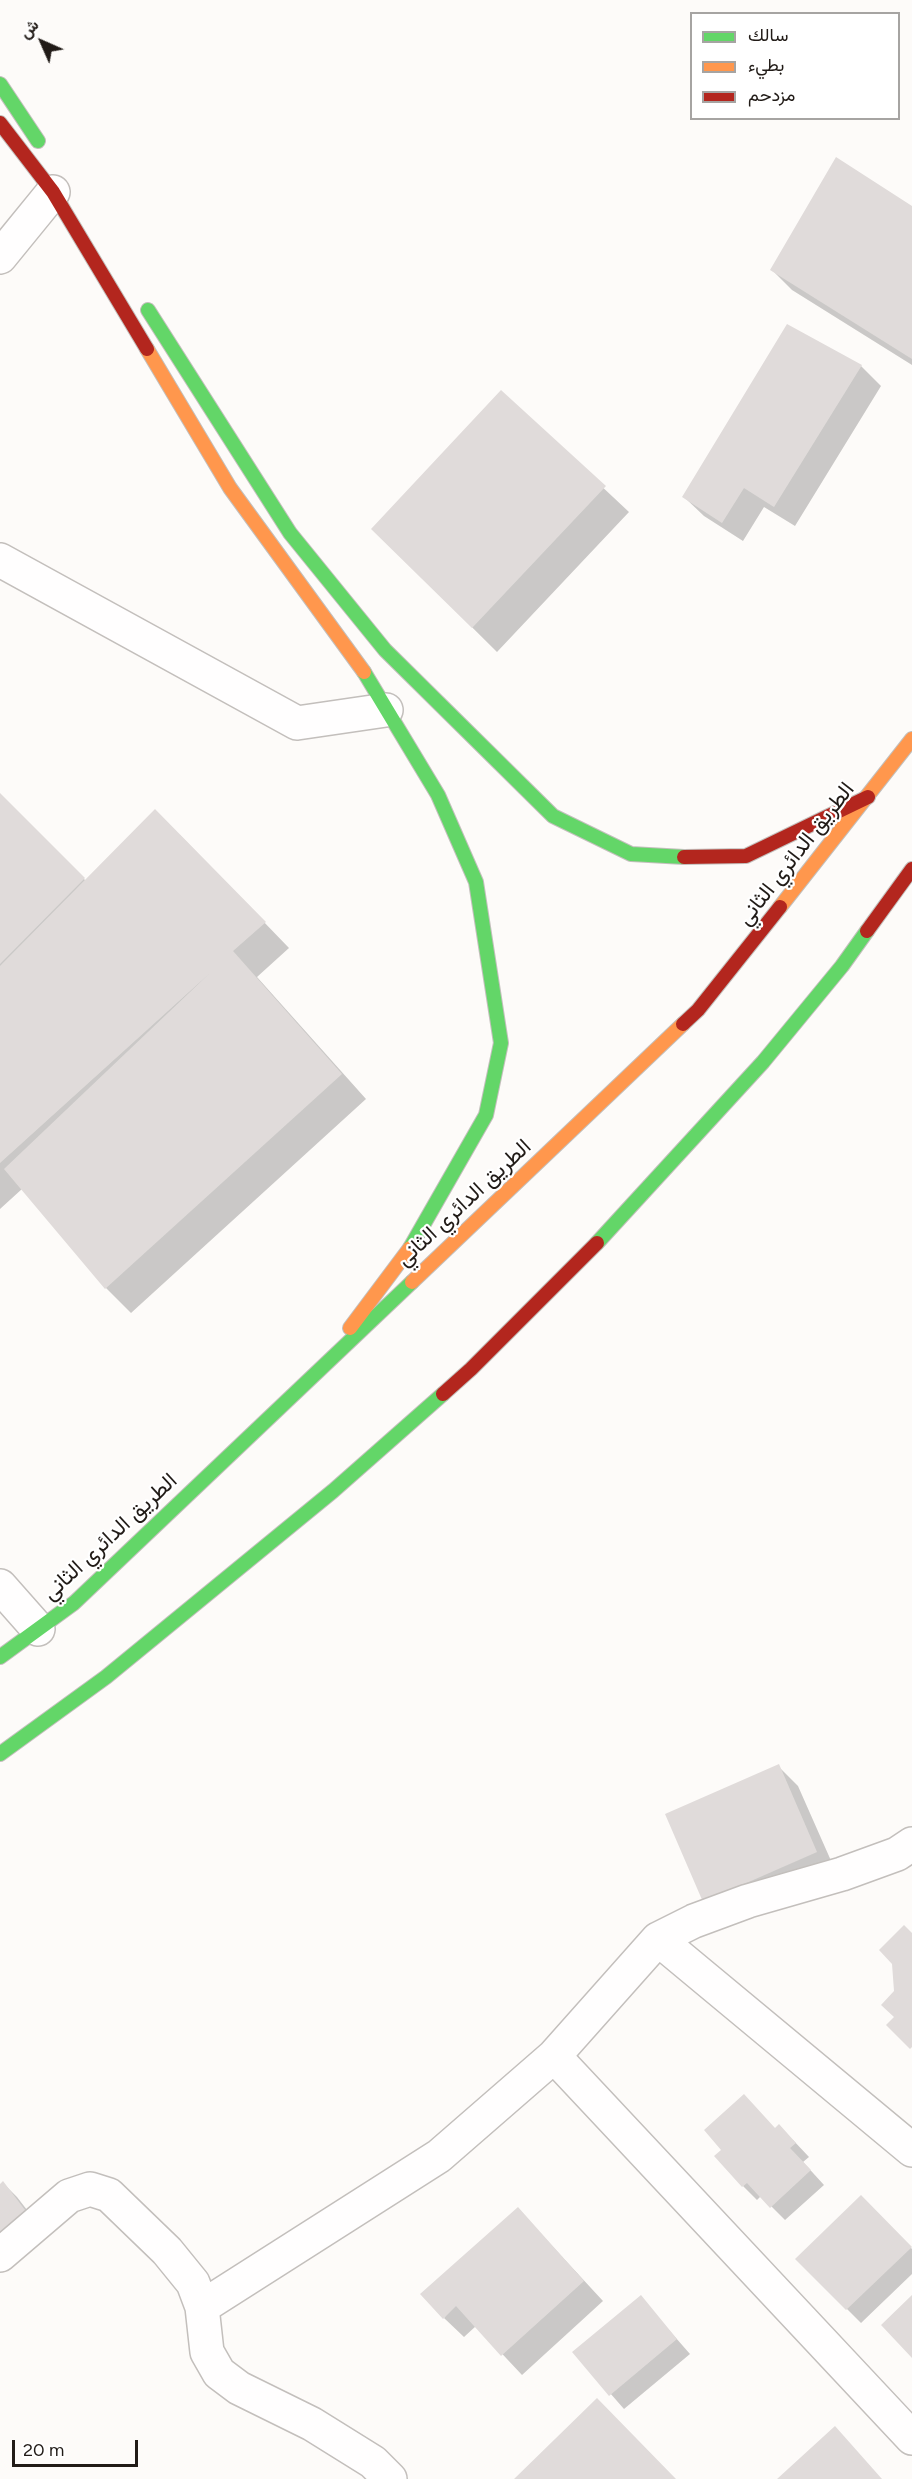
<!DOCTYPE html>
<html>
<head>
<meta charset="utf-8">
<style>
	body { margin:0 }
	#map { position:relative; width:912px; height:2479px; overflow:hidden; background:#fdfbf9; font-family:Figtree,Vazirmatn,sans-serif }
	canvas { display:block }
	.legend { position:absolute; left:690px; top:12px; width:210px; height:108px; box-sizing:border-box; background:#fff; border:2px solid #a6a4a2; margin:0; padding:8px 10px; list-style:none; font-size:18px; color:#211b17 }
	.legend li { display:flex; align-items:center; gap:12px; height:30px }
	.legend b { width:30px; border:2px solid #a6a4a2 }
	.north { position:absolute; left:12px; top:12px; width:60px; height:60px; -webkit-text-stroke:4px #fff; paint-order:stroke; rotate:315deg; font-size:16px; font-weight:700; line-height:24px; text-align:center; color:#211b17 }
	.north::after { content:''; display:block; margin:auto; width:21px; height:27px; background:#211b17; clip-path:polygon(50% 0,100% 100%,50% 72%,0 100%) }
	.scale { position:absolute; left:12px; top:2440px; width:126px; height:27px; box-sizing:border-box; border:3px solid #211b17; border-top:0; padding-left:8px; font-size:18px; line-height:21px; white-space:nowrap; color:#211b17; -webkit-text-stroke:4px #fff; paint-order:stroke }
</style>
</head>
<body>
<div id="map">
<canvas width="912" height="2479"></canvas>
<ul class="legend">
<li><b style="height:8px;background:#63d668"></b>سالك</li>
<li><b style="height:8px;background:#ff974d"></b>بطيء</li>
<li><b style="height:8px;background:#b3261e"></b>مزدحم</li>
</ul>
<div class="north">ش</div>
<div class="scale">20 m</div>
</div>
<script>
const g = document.querySelector('canvas').getContext('2d');
g.lineJoin = 'round';
function fill(path, color) {
  g.fillStyle = color;
  g.fill(path, 'evenodd');
}
function shape(rows) {
  const path = new Path2D();
  for (const r of rows) {
    path.moveTo(r[0], r[1]);
    for (let i = 2; i < r.length; i += 2) path.lineTo(r[i], r[i + 1]);
  }
  return path;
}
function trace(path, color, width, dash) {
  g.strokeStyle = color;
  g.lineWidth = width;
  g.lineCap = dash ? 'butt' : 'round';
  g.setLineDash(dash || []);
  g.stroke(path);
}
function label(font, color, halo, rows, align = 'center') {
  g.font = font + ' Figtree,Vazirmatn,sans-serif';
  g.lineWidth = 4.5;
  g.setLineDash([]);
  g.textBaseline = 'middle';
  g.strokeStyle = halo;
  g.fillStyle = color;
  for (const [text, x, y, turn = 0] of rows) {
    g.save();
    g.translate(x, y);
    g.rotate((+turn || 0) * Math.PI / 180);
    g.textAlign = isNaN(turn) ? turn : align;
    if (halo) g.strokeText(text, 0, 0);
    g.fillText(text, 0, 0);
    g.restore();
  }
}
const shadow = shape([
	[912,208,912,365,792,290,772,270],
	[861,366,881,386,795,526,764,507,743,541,704,516,684,497],
	[501,392,629,512,497,652,373,529],
	[0,795,86,881,180,835,289,948,257,977,366,1099,131,1313,106,1288,22,1189,0,1209],
	[778,1766,798,1786,836,1872,704,1901],
	[775,2129,793,2140,809,2157,803,2162,824,2185,785,2220,761,2196,757,2200,743,2186],
	[3,2183,17,2197,41,2228,0,2185],
	[861,2197,912,2249,912,2274,861,2323,797,2259],
	[518,2209,603,2301,522,2375,476,2326,464,2337,444,2318],
	[640,2297,690,2354,624,2409,574,2352]
]);
const building = shape([
	[836,157,912,206,912,359,770,270],
	[787,324,862,365,774,507,744,488,722,523,682,497],
	[501,390,606,486,472,628,371,529],
	[0,793,85,878,0,964],
	[155,809,266,922,233,951,342,1074,105,1289,4,1169,210,973,0,1163,0,966],
	[779,1764,817,1852,703,1902,665,1814],
	[904,1925,912,1933,912,2047,910,2049,886,2025,894,2017,881,2005,894,1991,892,1964,879,1950],
	[744,2094,775,2128,779,2124,796,2143,790,2148,811,2170,770,2208,747,2183,742,2187,714,2156,721,2150,704,2130],
	[3,2181,28,2214,0,2235,0,2184],
	[861,2195,912,2247,846,2310,795,2259],
	[518,2207,584,2281,501,2356,456,2306,443,2319,420,2294],
	[641,2295,677,2339,609,2396,572,2352],
	[912,2295,912,2358,881,2325],
	[597,2398,676,2479,514,2479],
	[835,2426,882,2479,777,2479]
]);
const street = shape([
	[0,257,53,192],
	[0,560,297,723,386,710],
	[0,1586,38,1629],
	[658,1939,912,2150],
	[554,2056,912,2438],
	[0,2255,69,2196,90,2189,109,2195,167,2251,193,2283,202,2307,207,2352,219,2373,239,2388,312,2424,373,2462,390,2479],
	[202,2307,439,2156,554,2056,658,1939,694,1921,748,1901,842,1874,897,1854,912,1844]
]);
const fast = shape([
	[0,84,38,141],
	[148,310,290,533,385,650,553,816,631,854,684,857],
	[364,672,438,795,476,882,501,1043,486,1115,410,1248],
	[597,1243,763,1062,842,966,867,931],
	[0,1657,74,1603,412,1282],
	[0,1754,106,1677,333,1491,443,1394]
]);
const slow = shape([
	[147,349,230,488,364,672],
	[780,907,912,739],
	[412,1282,683,1024],
	[350,1328,410,1248]
]);
const jam = shape([
	[0,123,53,192,147,349],
	[684,857,746,856,868,797],
	[867,931,912,869],
	[683,1024,698,1010,780,907],
	[443,1394,471,1369,597,1243]
]);
const streetNames = [
	["الطريق الدائري الثاني",796,854,-52],
	["الطريق الدائري الثاني",464,1203,-43],
	["الطريق الدائري الثاني",110,1537,-43]
];
fill(shadow, '#0003');
fill(building, '#e0dbda');
trace(street, '#c3bfbc', 36);
trace(fast, '#c3bfbc', 16);
trace(slow, '#c3bfbc', 16);
trace(jam, '#c3bfbc', 16);
trace(street, '#fffefe', 33);
trace(fast, '#63d668', 14);
trace(slow, '#ff974d', 14);
trace(jam, '#b3261e', 14);
label('22px', '#211b17', '#fff', streetNames);
</script>
</body>
</html>
